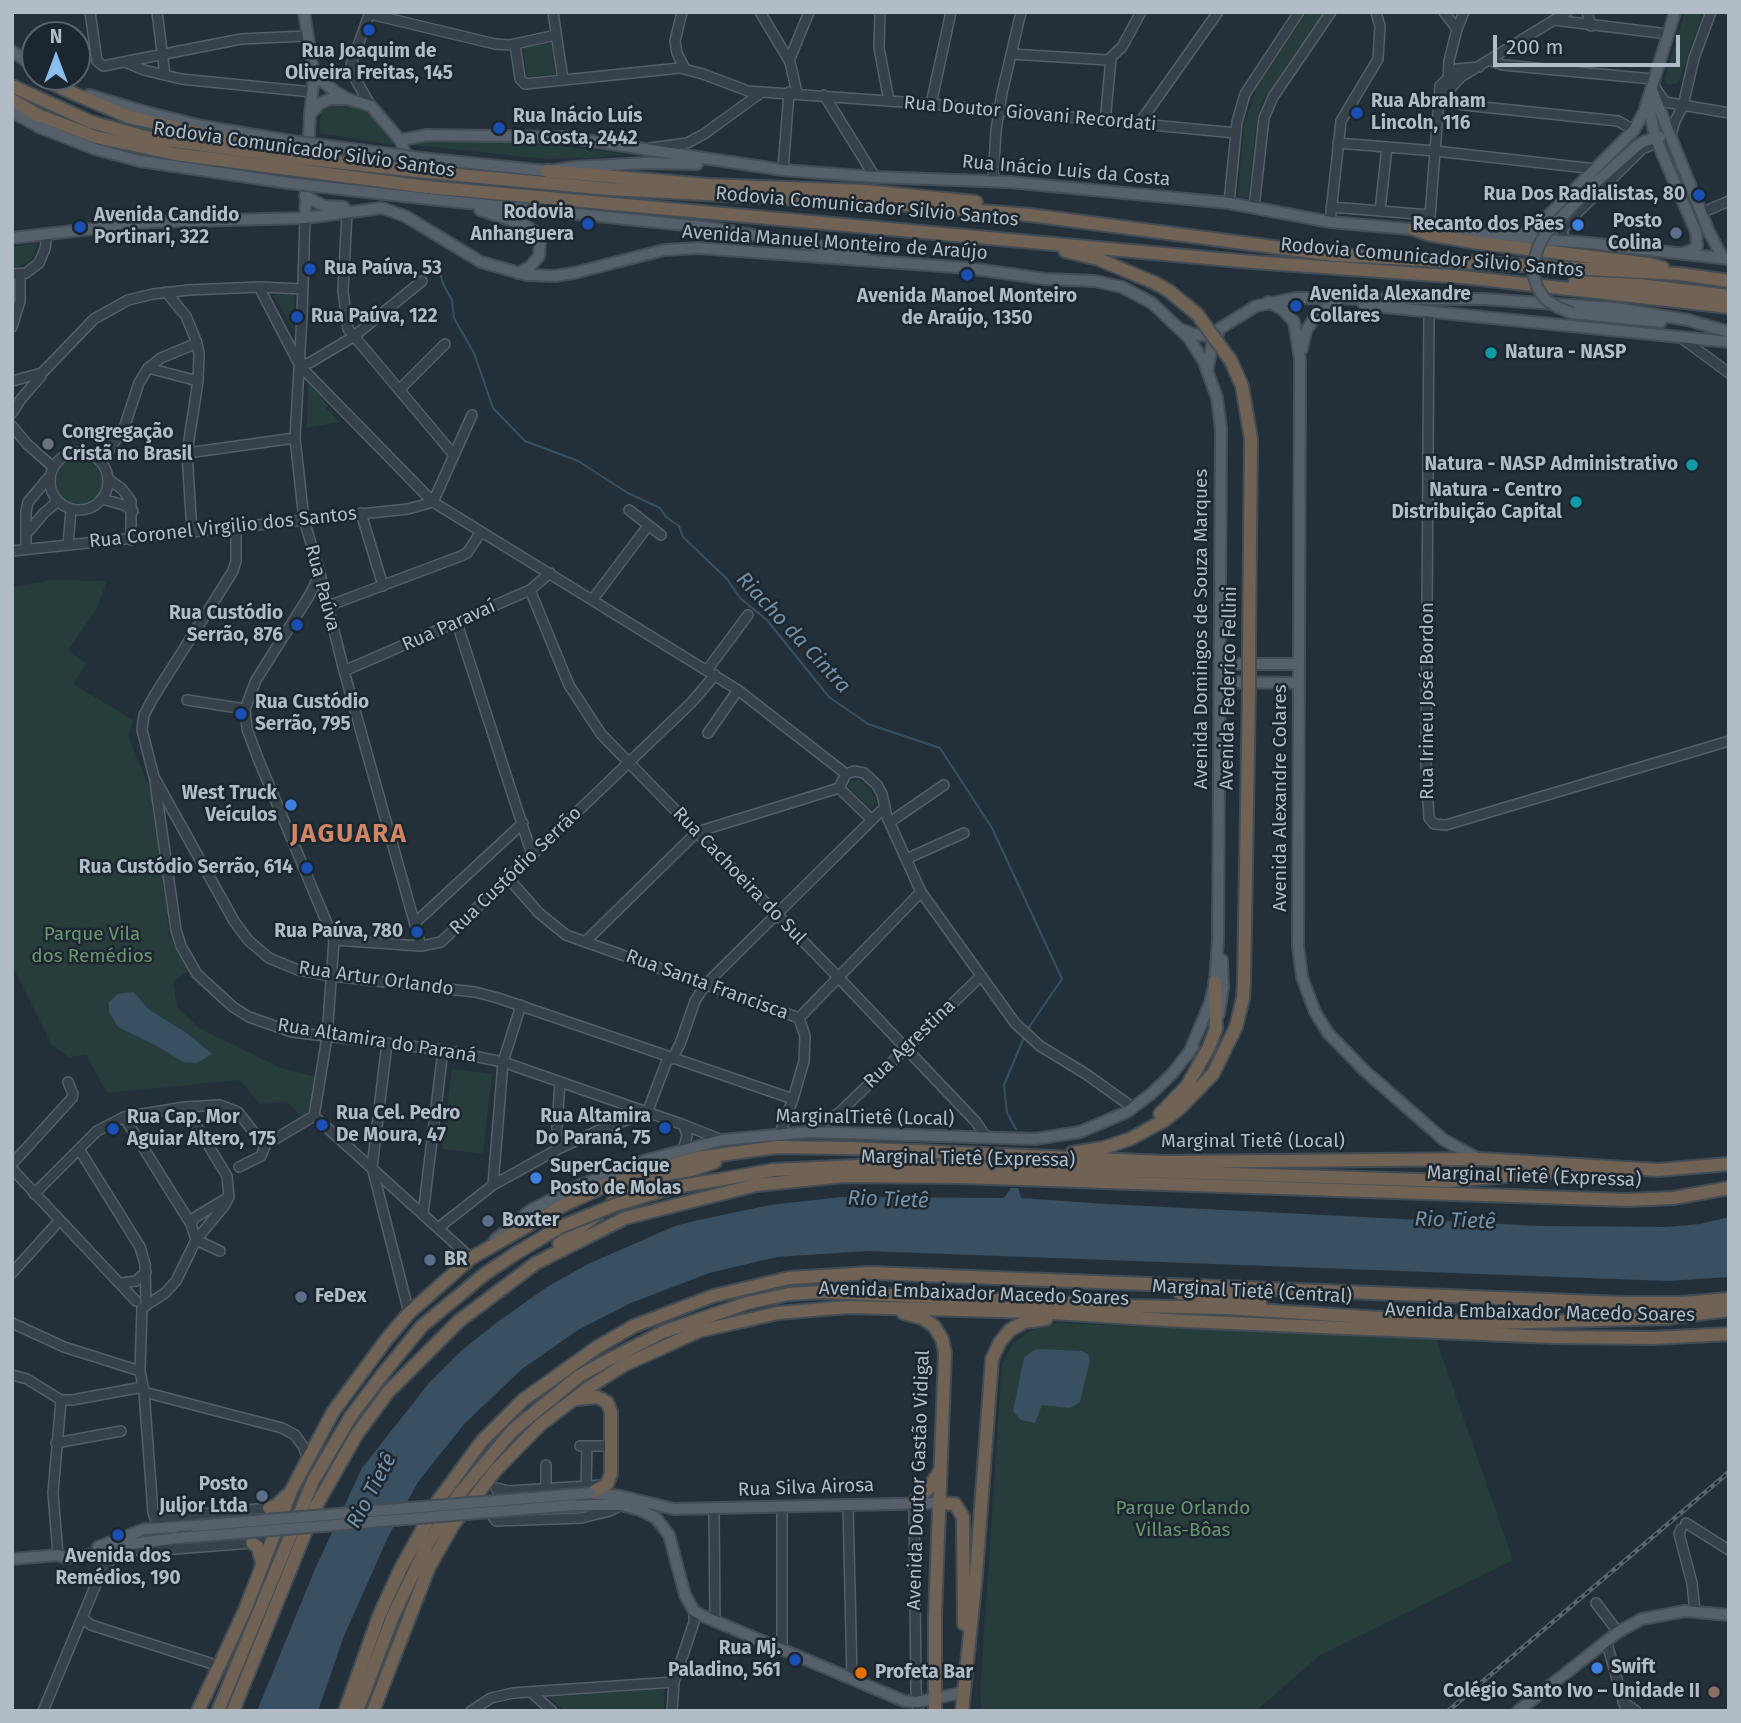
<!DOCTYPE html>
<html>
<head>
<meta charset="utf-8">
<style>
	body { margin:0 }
	#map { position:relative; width:1741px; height:1723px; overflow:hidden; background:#23303a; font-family:"Fira Sans",sans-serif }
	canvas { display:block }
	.frame { position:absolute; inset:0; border:14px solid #b2bcc6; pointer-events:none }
	.north { position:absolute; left:21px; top:21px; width:70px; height:70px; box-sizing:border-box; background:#1c262f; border:2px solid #58626b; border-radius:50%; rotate:0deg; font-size:19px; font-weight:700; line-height:28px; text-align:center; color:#b2bcc6 }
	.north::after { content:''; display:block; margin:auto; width:24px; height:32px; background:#8bbff2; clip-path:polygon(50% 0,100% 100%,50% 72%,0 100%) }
	.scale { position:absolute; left:1493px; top:35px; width:187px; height:32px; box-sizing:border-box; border:4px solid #b2bcc6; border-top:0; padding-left:9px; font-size:21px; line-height:24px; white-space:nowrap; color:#b2bcc6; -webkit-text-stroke:5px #1c262f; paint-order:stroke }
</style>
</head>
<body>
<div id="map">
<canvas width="1741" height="1723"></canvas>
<div class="frame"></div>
<div class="north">N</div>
<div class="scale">200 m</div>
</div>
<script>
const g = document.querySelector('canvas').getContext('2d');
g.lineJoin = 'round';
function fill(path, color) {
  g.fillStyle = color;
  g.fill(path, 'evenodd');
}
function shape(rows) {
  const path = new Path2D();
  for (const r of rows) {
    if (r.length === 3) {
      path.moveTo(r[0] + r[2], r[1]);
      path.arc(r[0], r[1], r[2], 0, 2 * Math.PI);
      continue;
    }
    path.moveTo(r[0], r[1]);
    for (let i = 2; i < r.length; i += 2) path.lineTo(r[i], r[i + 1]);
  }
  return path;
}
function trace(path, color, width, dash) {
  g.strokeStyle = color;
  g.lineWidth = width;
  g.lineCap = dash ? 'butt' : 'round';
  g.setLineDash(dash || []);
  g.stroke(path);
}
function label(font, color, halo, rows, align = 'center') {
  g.font = font + ' "Fira Sans",sans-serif';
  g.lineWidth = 5;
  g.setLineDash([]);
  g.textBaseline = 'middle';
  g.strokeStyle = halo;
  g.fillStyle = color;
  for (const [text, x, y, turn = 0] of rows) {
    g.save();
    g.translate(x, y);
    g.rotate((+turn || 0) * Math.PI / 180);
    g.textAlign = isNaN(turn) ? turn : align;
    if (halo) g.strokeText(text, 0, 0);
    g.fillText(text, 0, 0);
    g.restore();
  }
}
const green = shape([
	[1308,12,1324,12,1261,103,1255,135,1248,198,1238,196,1244,126,1256,89],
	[1685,12,1703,12,1678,83,1670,85,1666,83,1665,78],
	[551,43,555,74,526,77,524,47],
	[342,102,368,112,386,132,389,139,394,142,393,145,319,133,321,112,324,106],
	[452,139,562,146,624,154,596,158,547,159,413,145,412,140],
	[37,243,35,252,30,262,19,267,12,267,12,247],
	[273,295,294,295,293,331,283,311],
	[308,383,328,406,326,408,340,422,307,428],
	[79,482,23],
	[53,580,107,581,96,610,68,650,86,664,73,684,133,720,129,734,130,741,156,805,169,935,188,971,173,982,177,1007,199,1028,281,1068,316,1077,310,1113,302,1117,287,1102,260,1104,240,1080,107,1093,86,1055,69,1057,52,1045,12,965,12,587],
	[860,780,875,797,876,803,870,809,848,787,851,781],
	[452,1069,492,1074,483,1154,442,1149],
	[1058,1323,1436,1339,1513,1560,1319,1656,1256,1711,982,1711,980,1693,1002,1364,1013,1343,1032,1330],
	[664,1689,664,1711,565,1711,548,1697]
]);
const water = shape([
	[134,992,148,1009,188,1034,212,1054,197,1063,183,1062,157,1046,118,1027,109,1012,109,1002,118,994],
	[1011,1188,1018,1188,1021,1198,1106,1204,1541,1226,1667,1227,1700,1224,1729,1217,1729,1277,1668,1281,867,1251,777,1257,709,1273,631,1303,578,1330,522,1369,465,1423,418,1482,388,1537,344,1636,318,1711,257,1711,315,1569,362,1468,429,1383,461,1351,496,1323,547,1287,588,1264,675,1226,699,1220,770,1205,841,1197,1004,1198],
	[1040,1349,1082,1351,1088,1354,1090,1360,1080,1402,1070,1408,1042,1405,1035,1423,1021,1420,1013,1411,1024,1358,1034,1350]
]);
const stream = shape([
	[436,258,443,284,452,300,454,318,474,353,493,408,525,441,578,461,628,493,660,508,666,517,679,526,683,537,727,579,740,598,767,620,829,697,868,724,940,748,992,828,1062,979,1027,1030],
	[1016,1129,1007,1113,1004,1085,1025,1035]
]);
const minor = shape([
	[90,12,97,61,103,66,241,39,306,36],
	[157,12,165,75],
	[370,12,351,65,354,77,371,106],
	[553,12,563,80],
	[682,12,675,41,677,53,685,69],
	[760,12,790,62,797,93],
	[880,12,879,48,889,101],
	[1444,12,1457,29],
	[1587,12,1591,26],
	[370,14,495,44,510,45,556,35],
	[1554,20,1668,34],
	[515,44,520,79,525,84,680,68,703,74,748,91,931,104,1236,133],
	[1011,54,1108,60,1122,47,1141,12],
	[1489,60,1503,65,1653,79,1656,89,1665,102,1729,113],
	[789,61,809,12],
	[125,62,144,70,181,79,312,92],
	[1448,78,1449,61,1457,29,1464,12],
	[824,95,875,177],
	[1445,97,1454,103,1473,106,1618,121,1634,130],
	[1442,101,1449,90,1461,77,1567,12],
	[931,104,951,12],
	[1105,122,1111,58],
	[1138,125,1218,12],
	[1670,138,1675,121,1683,106,1694,58,1711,12],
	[1338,143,1435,151,1596,169],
	[651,148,687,143,704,134,762,92],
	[783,170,789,92],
	[993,181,996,130,1002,93,1021,12],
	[1229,203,1237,122,1245,94,1299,12],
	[1254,207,1264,118,1273,97,1331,12],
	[1331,207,1430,215],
	[1380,211,1387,147],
	[347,213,343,291,348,329,454,455],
	[1701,213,1729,201],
	[305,218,302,316,295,438,304,520,320,574,344,671,421,946],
	[1330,222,1341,121,1378,59,1380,26,1376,12],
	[1429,230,1440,86,1457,69,1479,67],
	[1565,241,1562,231,1568,222,1642,149,1654,144],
	[12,274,26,273,39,263,45,249,47,234],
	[259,287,300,366,433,502,738,690,846,774],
	[166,292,186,316,197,343,199,354,198,381,187,453,192,532],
	[1429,312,1426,763,1429,818,1434,824,1446,825,1729,741],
	[12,327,20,301,20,275],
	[1680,337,1729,373],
	[300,366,311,362,353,337,422,281],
	[148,368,198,381],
	[12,381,42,373,94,319,128,300,153,294,189,290,259,287,302,289],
	[399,390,445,344],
	[12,413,21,399,41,376],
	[12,426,27,444,53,467],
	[79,481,29],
	[187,453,295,438],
	[101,462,124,428,139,383,148,368,161,358,197,343],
	[108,479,122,489,131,501,131,540],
	[102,499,124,505,133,511],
	[433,502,472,415],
	[629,510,661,535],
	[361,513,383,586],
	[236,527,236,561,233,571,153,698,144,715,142,730,154,777,234,921,248,940,269,958,298,970,332,976,475,992,498,998,793,1099],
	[27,533,44,513,57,502],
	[68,545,71,510],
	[26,549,26,512,28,502,50,476],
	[12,551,408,509,433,502],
	[530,590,569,685,601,734,839,978,976,1122,986,1137],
	[593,599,648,526],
	[328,606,461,556,467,553,481,532],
	[457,623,532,855],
	[707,670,748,615],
	[344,671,530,590,550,573],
	[187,700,245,709],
	[708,733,738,690],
	[846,774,854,771,864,773,877,785,882,794,887,817,921,892,1015,1023,1040,1046,1086,1074,1132,1107],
	[846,774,839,788,872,820],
	[155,782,176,930,181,946,197,974,233,1007,249,1017,292,1032,443,1050,503,1062,684,1125,722,1140],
	[890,822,944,785],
	[906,859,964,833],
	[508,878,539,913,566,935,799,1018],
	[416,922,523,823],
	[334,940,421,946,441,942,691,703,715,675],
	[585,942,697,832,839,788],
	[799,1018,921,892],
	[387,1043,372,1167,409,1313],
	[672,1059,680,1044,695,1001,706,984,885,807],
	[314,1116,327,1037,334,940,259,761,247,729,245,709,256,680,309,596,320,574],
	[314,1116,471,1258],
	[124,1117,191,1224,196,1240],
	[808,1132,840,1112,980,977],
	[780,1133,793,1099,804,1061,805,1036,799,1018],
	[267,1141,275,1139,314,1116],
	[79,1149,140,1247,145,1264,146,1306],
	[558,1149,557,1127,560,1082],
	[683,1150,687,1136,684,1125],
	[12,1164,72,1098,73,1094,68,1082],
	[239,1167,261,1156,267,1141],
	[12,1169,136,1301],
	[493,1185,503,1062,521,1005],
	[34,1194,97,1131,124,1117,185,1107,220,1105,238,1112,259,1139,267,1141],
	[423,1214,443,1050],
	[191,1224,194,1218,227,1198],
	[438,1228,493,1185,558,1149,604,1128,647,1113,668,1058],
	[196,1240,220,1251],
	[12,1273,59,1221],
	[121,1283,136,1281,146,1272],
	[142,1308,165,1293,176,1281,196,1240,224,1206,229,1197,227,1176,185,1107],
	[142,1308,140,1371,144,1392,153,1512,156,1521,163,1527],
	[12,1323,64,1347,140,1371],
	[12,1375,27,1379,61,1400,72,1400,143,1387],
	[144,1392,282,1428,295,1435,303,1446,308,1459],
	[56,1443,121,1431],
	[580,1446,606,1446],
	[546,1465,546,1490],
	[586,1486,587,1446],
	[496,1488,509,1491,603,1485],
	[499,1490,493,1517,496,1521,581,1518,610,1511,621,1505],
	[914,1502,916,1689,918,1711],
	[848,1505,852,1678],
	[782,1508,782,1648],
	[714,1509,715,1621],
	[153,1512,158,1515,167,1517,269,1508,272,1513],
	[1686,1523,1729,1550],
	[1681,1529,1679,1534,1692,1583,1695,1612],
	[132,1544,137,1550,148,1551,252,1543,265,1541,270,1530],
	[58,1555,53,1493,61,1400],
	[1596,1603,1618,1632],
	[82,1618,91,1625,219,1666],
	[1606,1640,1626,1711],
	[531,1692,552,1711],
	[1623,1702,1636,1711],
	[43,1711,99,1577,111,1559,123,1547],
	[471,1711,491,1698,513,1693,674,1682],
	[672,1711,674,1682,694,1622,694,1611]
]);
const major = shape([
	[304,12,314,75,310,115,305,218],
	[12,51,35,67],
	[314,75,336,92,346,98],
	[1652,90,1709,232,1723,258],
	[89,95,142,111,202,126,291,141],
	[1649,106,1655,137,1696,232,1697,246,1694,249,1683,253],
	[12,112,41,128,95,149,140,161,288,183],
	[310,115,319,104,330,99,348,99,371,106,400,140,409,162],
	[400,140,427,135,565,137,783,170,875,177,1009,182,1229,203,1330,222,1420,230],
	[421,158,547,171,574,167,645,163,697,164],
	[1592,186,1638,145,1645,141,1660,137],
	[305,196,324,206,344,207],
	[429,199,705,227,863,254],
	[480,210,525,225,535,232,540,243,539,256,530,267,518,273],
	[1436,231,1589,243,1729,259],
	[1521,235,1538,226,1634,130,1644,112,1675,12],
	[12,238,152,222,305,218,382,208,405,216,481,262,527,275,555,276,574,273,664,250,698,248,968,268,1045,279,1095,281,1122,287,1152,303,1189,338,1204,362,1217,398,1221,429,1218,940,1215,982,1210,1003,1189,1053],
	[1268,302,1282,309,1294,322,1300,359,1298,946,1302,977,1315,1012,1328,1033,1365,1071,1444,1140,1477,1158],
	[1364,305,1729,342],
	[1572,313,1661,322],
	[1183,330,1193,334,1208,336,1256,306,1295,298,1484,299,1614,308,1688,320,1729,332],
	[1302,349,1306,331,1317,314,1336,303],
	[1208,368,1212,345,1218,334],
	[1220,664,1299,664],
	[1220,682,1299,683],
	[1219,1014,1223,987,1222,960],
	[495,1240,531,1210,580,1185,643,1161,722,1140,808,1132,1035,1139,1080,1132,1127,1112,1151,1094,1172,1074,1193,1047],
	[590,1493,620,1496,674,1509,939,1503],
	[574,1505,621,1505,640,1510,656,1518,669,1535,685,1595,694,1611,703,1616,904,1701,917,1702,965,1692],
	[98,1547,145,1529,194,1526],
	[12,1559,58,1555,66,1558,107,1552,132,1544,178,1538],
	[1518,1711,1618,1632,1642,1619,1685,1611,1729,1615]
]);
const highway = shape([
	[49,77,54,84,70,92,129,117,250,145],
	[12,86,91,122,145,137,290,157],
	[12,100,38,115,96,137,175,154,289,169],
	[547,171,708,185,865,191,976,202],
	[426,172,609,189,881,203,1030,215,1335,255,1680,274,1729,281],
	[427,187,1252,262,1463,277,1729,307],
	[1414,229,1427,234,1479,243,1649,264,1663,268],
	[1065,251,1098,259,1155,283,1169,291,1197,314],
	[1575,282,1639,285,1729,296],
	[1231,361,1242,386,1251,439,1249,646],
	[1160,1114,1187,1086,1209,1047,1216,1029,1215,982],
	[1072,1153,1103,1148,1130,1139,1165,1120,1180,1108,1213,1074,1236,1027,1243,998,1244,982,1249,690],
	[718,1180,773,1170,858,1166,1142,1171,1450,1181,1575,1170],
	[612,1203,653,1183,715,1162],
	[559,1243,598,1214],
	[1180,1293,1260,1302],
	[903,1313,922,1318,934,1326,942,1339,945,1353,935,1616,935,1711],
	[576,1399,597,1397,607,1402,611,1412,611,1474,607,1484,593,1492],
	[914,1502,929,1488,939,1472],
	[939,1503,955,1504,963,1517,964,1624],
	[269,1508,277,1505,286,1496],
	[252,1543,258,1547,262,1563],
	[198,1711,245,1610,291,1491,333,1412,386,1340,409,1313,471,1258,564,1205,607,1185,653,1170,697,1158,777,1147,848,1148,1164,1162,1480,1159,1658,1170,1729,1164],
	[218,1711,313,1481,351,1416,382,1375],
	[233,1711,316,1506,357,1434,388,1392,459,1321,536,1263,625,1218,756,1185,844,1176,961,1177,1627,1200,1673,1198,1729,1188],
	[345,1711,379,1616,401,1568,438,1501,482,1441,523,1400,596,1348,634,1326,713,1296,789,1278,871,1273,1623,1303,1682,1303,1729,1299],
	[357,1711,393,1616,428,1543,460,1493,512,1431,579,1376,610,1359,663,1332,747,1303,789,1294,822,1292,1130,1306,1225,1308,1397,1319,1497,1323,1666,1318,1729,1310],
	[373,1711,429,1567,453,1525,495,1471,540,1425,591,1386,624,1365,699,1331,778,1313,848,1307,1036,1312,1184,1321,1553,1337,1654,1338,1729,1334],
	[962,1711,976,1575,992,1359,1000,1342,1010,1330,1024,1322,1046,1319]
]);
const rail = shape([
	[1448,1711,1729,1472]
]);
const majorBridge = shape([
	[291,141,421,158],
	[288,183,429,199],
	[1572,313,1559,308,1545,299,1537,287,1533,273,1534,261,1539,245,1546,233,1592,186],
	[194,1526,590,1493],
	[178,1538,574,1505]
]);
const highwayBridge = shape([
	[290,157,426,172],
	[289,169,427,187],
	[1197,314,1231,361],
	[1249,690,1249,646],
	[382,1375,422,1326,486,1273,518,1252,560,1227,615,1205,674,1187,718,1180]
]);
const markers = [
	[369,30,7,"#1a4fb4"],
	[1357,113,7,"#1a4fb4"],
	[499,128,7,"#1a4fb4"],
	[1699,195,7,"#1a4fb4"],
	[588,224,7,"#1a4fb4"],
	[1578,225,7,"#3f7fe0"],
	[80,227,7,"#1a4fb4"],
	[1676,233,7,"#5c6f8a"],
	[310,269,7,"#1a4fb4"],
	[967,275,7,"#1a4fb4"],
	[1296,306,7,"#1a4fb4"],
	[297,317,7,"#1a4fb4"],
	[1491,353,7,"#0f9aa8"],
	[48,444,7,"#6b7280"],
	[1692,465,7,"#0f9aa8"],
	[1576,502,7,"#0f9aa8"],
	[297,625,7,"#1a4fb4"],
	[241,714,7,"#1a4fb4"],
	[291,805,7,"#3f7fe0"],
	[307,868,7,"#1a4fb4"],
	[417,932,7,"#1a4fb4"],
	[322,1125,7,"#1a4fb4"],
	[665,1128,7,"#1a4fb4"],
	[113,1129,7,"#1a4fb4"],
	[536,1178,7,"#3f7fe0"],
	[488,1221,7,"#5c6f8a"],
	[430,1260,7,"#5c6f8a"],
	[301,1297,7,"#5c6f8a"],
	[262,1496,7,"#5c6f8a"],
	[118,1535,7,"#1a4fb4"],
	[795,1660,7,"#1a4fb4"],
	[1597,1668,7,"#3f7fe0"],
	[861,1673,7,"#e8710a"],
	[1714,1692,7,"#8d6e63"]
];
const poiNames = [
	["Rua Joaquim de",369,52,"center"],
	["Oliveira Freitas, 145",369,74,"center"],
	["Rua Abraham",1371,102],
	["Lincoln, 116",1371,124],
	["Rua Inácio Luís",513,117],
	["Da Costa, 2442",513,139],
	["Rua Dos Radialistas, 80",1685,195,"right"],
	["Rodovia",574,213,"right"],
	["Anhanguera",574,235,"right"],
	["Avenida Candido",94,216],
	["Portinari, 322",94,238],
	["Posto",1662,222,"right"],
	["Colina",1662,244,"right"],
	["Recanto dos Pães",1564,225,"right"],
	["Rua Paúva, 53",324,269],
	["Avenida Alexandre",1310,295],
	["Collares",1310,317],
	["Avenida Manoel Monteiro",967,297,"center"],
	["de Araújo, 1350",967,319,"center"],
	["Rua Paúva, 122",311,317],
	["Natura - NASP",1505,353],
	["Congregação",62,433],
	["Cristã no Brasil",62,455],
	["Natura - NASP Administrativo",1678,465,"right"],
	["Natura - Centro",1562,491,"right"],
	["Distribuição Capital",1562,513,"right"],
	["Rua Custódio",283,614,"right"],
	["Serrão, 876",283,636,"right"],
	["Rua Custódio",255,703],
	["Serrão, 795",255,725],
	["West Truck",277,794,"right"],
	["Veículos",277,816,"right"],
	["Rua Custódio Serrão, 614",293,868,"right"],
	["Rua Paúva, 780",403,932,"right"],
	["Rua Cel. Pedro",336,1114],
	["De Moura, 47",336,1136],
	["Rua Altamira",651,1117,"right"],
	["Do Paraná, 75",651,1139,"right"],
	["Rua Cap. Mor",127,1118],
	["Aguiar Altero, 175",127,1140],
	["SuperCacique",550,1167],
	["Posto de Molas",550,1189],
	["Boxter",502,1221],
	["BR",444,1260],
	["FeDex",315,1297],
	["Posto",248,1485,"right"],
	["Juljor Ltda",248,1507,"right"],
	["Avenida dos",118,1557,"center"],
	["Remédios, 190",118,1579,"center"],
	["Rua Mj.",781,1649,"right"],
	["Paladino, 561",781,1671,"right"],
	["Swift",1611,1668],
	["Profeta Bar",875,1673],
	["Colégio Santo Ivo – Unidade II",1700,1692,"right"]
];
const streetNames = [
	["Rua Doutor Giovani Recordati",1030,114,5],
	["Rodovia Comunicador Silvio Santos",304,150,8],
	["Rua Inácio Luis da Costa",1066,171,5],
	["Rodovia Comunicador Silvio Santos",867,207,5],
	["Avenida Manuel Monteiro de Araújo",835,243,4],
	["Rodovia Comunicador Silvio Santos",1432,258,5],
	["Rua Coronel Virgilio dos Santos",223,528,-6],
	["Rua Paúva",322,588,75],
	["Rua Paravaí",449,626,-24],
	["Avenida Domingos de Souza Marques",1202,629,-90],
	["Avenida Federico Fellini",1229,688,-89],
	["Rua Irineu José Bordon",1428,701,-90],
	["Avenida Alexandre Colares",1281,798,-90],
	["Rua Custódio Serrão",516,871,-44],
	["Rua Cachoeira do Sul",739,876,46],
	["Rua Artur Orlando",376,979,8],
	["Rua Santa Francisca",707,985,20],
	["Rua Altamira do Paraná",377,1041,9],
	["Rua Agrestina",910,1044,-44],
	["MarginalTietê (Local)",865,1118,1],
	["Marginal Tietê (Local)",1253,1142],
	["Marginal Tietê (Expressa)",968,1159,1],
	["Marginal Tietê (Expressa)",1534,1177,2],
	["Marginal Tietê (Central)",1252,1292,3],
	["Avenida Embaixador Macedo Soares",974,1294,2],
	["Avenida Embaixador Macedo Soares",1540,1313,1],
	["Avenida Doutor Gastão Vidigal",919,1480,-88],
	["Rua Silva Airosa",806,1488,-2]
];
const parkNames = [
	["Parque Vila",92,935],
	["dos Remédios",92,957],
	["Parque Orlando",1183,1509],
	["Villas-Bôas",1183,1531]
];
const waterNames = [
	["Riacho da Cintra",793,633,47],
	["Rio Tietê",888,1200,2],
	["Rio Tietê",1455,1221,2],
	["Rio Tietê",372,1491,-62]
];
const districtNames = [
	["JAGUARA",349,835]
];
fill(green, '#263d3c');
fill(water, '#395062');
trace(stream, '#395062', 2);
trace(minor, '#555f68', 12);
trace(major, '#434d56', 14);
trace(highway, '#424c55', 16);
trace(minor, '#37414a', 9);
trace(major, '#55606a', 10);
trace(highway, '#706254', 12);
trace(rail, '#596671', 4.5);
trace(rail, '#1c262f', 2, [5]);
trace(majorBridge, '#434d56', 14, []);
trace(highwayBridge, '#424c55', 16, []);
trace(majorBridge, '#55606a', 10);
trace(highwayBridge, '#706254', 12);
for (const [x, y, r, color] of markers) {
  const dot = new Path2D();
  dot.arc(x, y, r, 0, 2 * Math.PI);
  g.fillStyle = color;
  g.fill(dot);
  trace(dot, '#1c262f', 2.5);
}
label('bold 19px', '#b2bcc6', '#1c262f', poiNames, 'left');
label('19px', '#b2bcc6', '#1c262f', streetNames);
label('19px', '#6a966f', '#1c262f', parkNames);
label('italic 21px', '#7491a8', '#1c262f', waterNames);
g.letterSpacing = '2px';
label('bold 26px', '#ce8665', '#1c262f', districtNames);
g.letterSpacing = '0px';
</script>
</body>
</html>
